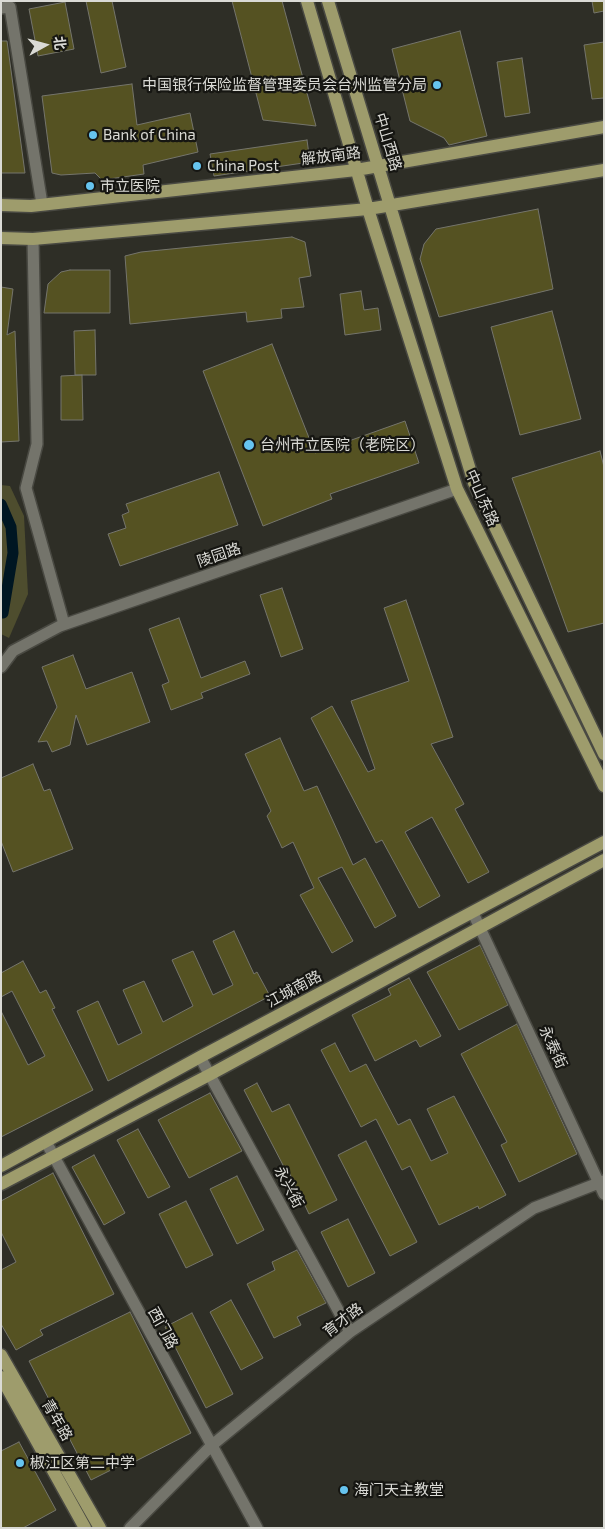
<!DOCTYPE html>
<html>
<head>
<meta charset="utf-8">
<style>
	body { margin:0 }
	#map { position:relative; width:605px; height:1529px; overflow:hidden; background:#2e2e26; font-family:"Exo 2","Noto Sans SC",sans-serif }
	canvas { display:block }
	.frame { position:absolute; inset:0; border:2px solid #dadad5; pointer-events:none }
	.north { position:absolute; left:20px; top:20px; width:50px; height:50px; -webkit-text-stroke:4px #161612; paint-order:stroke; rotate:83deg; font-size:14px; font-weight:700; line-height:20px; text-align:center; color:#dadad5 }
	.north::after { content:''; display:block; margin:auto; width:18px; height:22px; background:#dadad5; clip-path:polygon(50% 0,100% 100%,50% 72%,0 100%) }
</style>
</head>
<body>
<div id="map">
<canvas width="605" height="1529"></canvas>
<div class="frame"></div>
<div class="north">北</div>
</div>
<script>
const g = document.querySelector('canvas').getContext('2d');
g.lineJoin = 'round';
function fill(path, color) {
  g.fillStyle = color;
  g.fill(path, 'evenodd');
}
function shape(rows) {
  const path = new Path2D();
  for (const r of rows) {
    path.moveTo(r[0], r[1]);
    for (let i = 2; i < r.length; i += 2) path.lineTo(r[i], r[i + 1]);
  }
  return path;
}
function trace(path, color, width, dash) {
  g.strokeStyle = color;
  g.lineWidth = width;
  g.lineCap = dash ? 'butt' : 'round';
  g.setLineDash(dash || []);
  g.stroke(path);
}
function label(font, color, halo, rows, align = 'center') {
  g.font = font + ' "Exo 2","Noto Sans SC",sans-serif';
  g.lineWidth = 4.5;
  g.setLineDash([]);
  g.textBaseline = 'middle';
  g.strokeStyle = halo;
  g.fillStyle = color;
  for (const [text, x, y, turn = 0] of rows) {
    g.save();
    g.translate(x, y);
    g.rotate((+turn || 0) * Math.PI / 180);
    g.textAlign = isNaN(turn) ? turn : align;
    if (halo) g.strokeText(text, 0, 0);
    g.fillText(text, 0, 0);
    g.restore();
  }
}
const green = shape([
	[1,485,10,486,24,516,28,594,9,638,1,634]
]);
const canal = shape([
	[1,504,11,527,13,553,3,613]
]);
const building = shape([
	[86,1,112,1,126,67,101,73,86,1],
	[232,1,282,1,316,126,263,120,232,1],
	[592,1,604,1,604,11,594,13,592,1],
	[65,2,74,49,38,56,29,9,65,2],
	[460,31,487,136,449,145,444,138,410,121,392,49,460,31],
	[1,41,7,41,25,173,1,173,1,41],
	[604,42,604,98,592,99,584,45,604,42],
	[522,58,530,113,505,117,497,62,522,58],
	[132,84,137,125,190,113,198,152,143,165,144,174,102,180,95,173,61,175,52,173,42,96,132,84],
	[307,140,310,162,214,176,210,154,307,140],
	[538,209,553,289,439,317,420,259,424,244,436,229,538,209],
	[292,237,305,242,311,276,299,278,304,307,281,309,282,318,247,322,246,312,130,324,125,256,141,252,292,237],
	[70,270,110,270,110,313,44,313,48,284,61,272,70,270],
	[1,287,13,289,7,335,15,331,19,441,1,442,1,287],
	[361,291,364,310,378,308,381,330,345,335,340,294,361,291],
	[552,311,581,419,520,435,491,327,552,311],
	[95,330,96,375,75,375,74,331,95,330],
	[272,344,315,453,405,421,419,463,330,494,332,499,263,526,203,371,272,344],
	[82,375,83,420,61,420,61,376,82,375],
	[600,451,604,467,604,623,568,632,512,478,600,451],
	[219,472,238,525,120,566,108,534,126,528,122,515,129,512,126,504,219,472],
	[282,588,303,649,281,657,260,595,282,588],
	[406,600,453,737,431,744,464,804,455,809,489,872,468,883,432,817,405,832,440,896,419,908,382,840,376,843,311,718,332,706,368,772,375,769,351,701,409,681,384,608,406,600],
	[179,618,201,678,245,661,250,674,201,693,203,698,171,710,162,685,169,682,149,629,179,618],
	[73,655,86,689,132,672,150,722,87,745,76,715,70,745,52,752,47,741,38,742,57,707,42,667,73,655],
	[280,738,304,791,317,786,353,865,365,858,396,916,375,928,342,867,318,878,353,941,332,953,300,895,314,888,293,842,282,848,267,816,271,811,245,754,280,738],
	[33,764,44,791,50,789,73,849,13,872,1,841,1,778,33,764],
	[234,931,254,974,257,972,270,996,108,1081,77,1011,98,1001,118,1045,142,1033,123,990,144,981,163,1022,193,1006,172,960,193,951,213,995,233,985,213,941,234,931],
	[480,945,508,1005,459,1030,427,972,480,945],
	[23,961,40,993,46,990,55,1008,52,1009,93,1090,1,1137,1,1011,28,1065,45,1056,12,991,1,997,1,973,23,961],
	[409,978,441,1036,420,1047,416,1040,375,1061,352,1015,391,995,388,989,409,978],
	[517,1024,577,1154,519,1182,501,1145,507,1142,461,1054,517,1024],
	[335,1043,350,1072,366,1064,398,1125,410,1119,431,1161,448,1153,427,1109,454,1096,506,1195,479,1209,478,1206,439,1225,410,1166,402,1170,376,1119,361,1127,321,1050,335,1043],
	[257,1083,272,1112,289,1104,337,1200,309,1214,286,1166,284,1167,244,1090,257,1083],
	[210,1093,242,1151,189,1178,158,1120,210,1093],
	[138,1129,170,1187,148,1198,117,1140,138,1129],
	[366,1141,417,1242,390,1256,338,1155,366,1141],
	[94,1155,125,1213,104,1225,72,1167,94,1155],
	[53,1173,114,1294,40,1330,43,1335,16,1350,1,1324,1,1270,16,1262,1,1232,1,1201,53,1173],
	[237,1176,264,1230,237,1244,210,1189,237,1176],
	[186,1201,213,1255,186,1268,159,1214,186,1201],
	[348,1219,375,1273,348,1287,321,1232,348,1219],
	[297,1250,326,1303,297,1317,301,1325,274,1338,247,1284,275,1270,272,1262,297,1250],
	[231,1300,263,1358,241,1370,210,1312,231,1300],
	[130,1312,191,1433,132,1463,131,1460,91,1480,29,1361,130,1312],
	[192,1313,233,1394,206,1408,165,1327,192,1313],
	[19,1442,56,1510,23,1528,1,1528,1,1451,19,1442]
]);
const minor = shape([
	[1,8,10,7,42,204],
	[33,239,37,444,26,488,64,624],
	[1,667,13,651,60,626,457,489],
	[473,913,604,1194],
	[200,1057,350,1332],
	[46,1142,257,1528],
	[130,1528,211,1446,350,1332,534,1208,604,1181]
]);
const major = shape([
	[307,1,368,209,457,489,604,786],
	[328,1,474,483,604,754],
	[1,205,31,206,356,170,604,127],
	[1,238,33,239,368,209,604,170],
	[1,1166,200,1057,604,842],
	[1,1184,211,1074,604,860],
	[1,1355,100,1528],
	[1,1377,85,1528]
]);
const markers = [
	[437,85,5,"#66c4ef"],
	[93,135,5,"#66c4ef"],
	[197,166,5,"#66c4ef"],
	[90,186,5,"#66c4ef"],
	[249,445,6,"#66c4ef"],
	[20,1463,5,"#66c4ef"],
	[344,1490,5,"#66c4ef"]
];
const poiNames = [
	["中国银行保险监督管理委员会台州监管分局",427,85,"right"],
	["Bank of China",103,135],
	["China Post",207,166],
	["市立医院",100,186],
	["台州市立医院（老院区）",260,445],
	["椒江区第二中学",30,1463],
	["海门天主教堂",354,1490]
];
const streetNames = [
	["中山西路",388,142,73],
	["解放南路",331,156,-7],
	["中山东路",482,498,66],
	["陵园路",219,555,-19],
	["江城南路",294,989,-28],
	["永泰街",553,1047,65],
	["永兴街",289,1187,62],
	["育才路",343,1320,-37],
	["西门路",163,1328,61],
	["青年路",57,1420,60]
];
fill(green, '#4e4d2e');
trace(canal, '#001622', 11);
fill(building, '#555222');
trace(building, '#75756c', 1);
trace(minor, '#494942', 14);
trace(major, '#494942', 15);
trace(minor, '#74746b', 11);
trace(major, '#9e9c6c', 12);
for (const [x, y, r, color] of markers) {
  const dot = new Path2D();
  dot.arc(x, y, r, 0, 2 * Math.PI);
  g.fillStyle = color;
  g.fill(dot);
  trace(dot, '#161612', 2);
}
label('15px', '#dadad5', '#161612', poiNames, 'left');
label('15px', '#dadad5', '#161612', streetNames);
</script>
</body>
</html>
